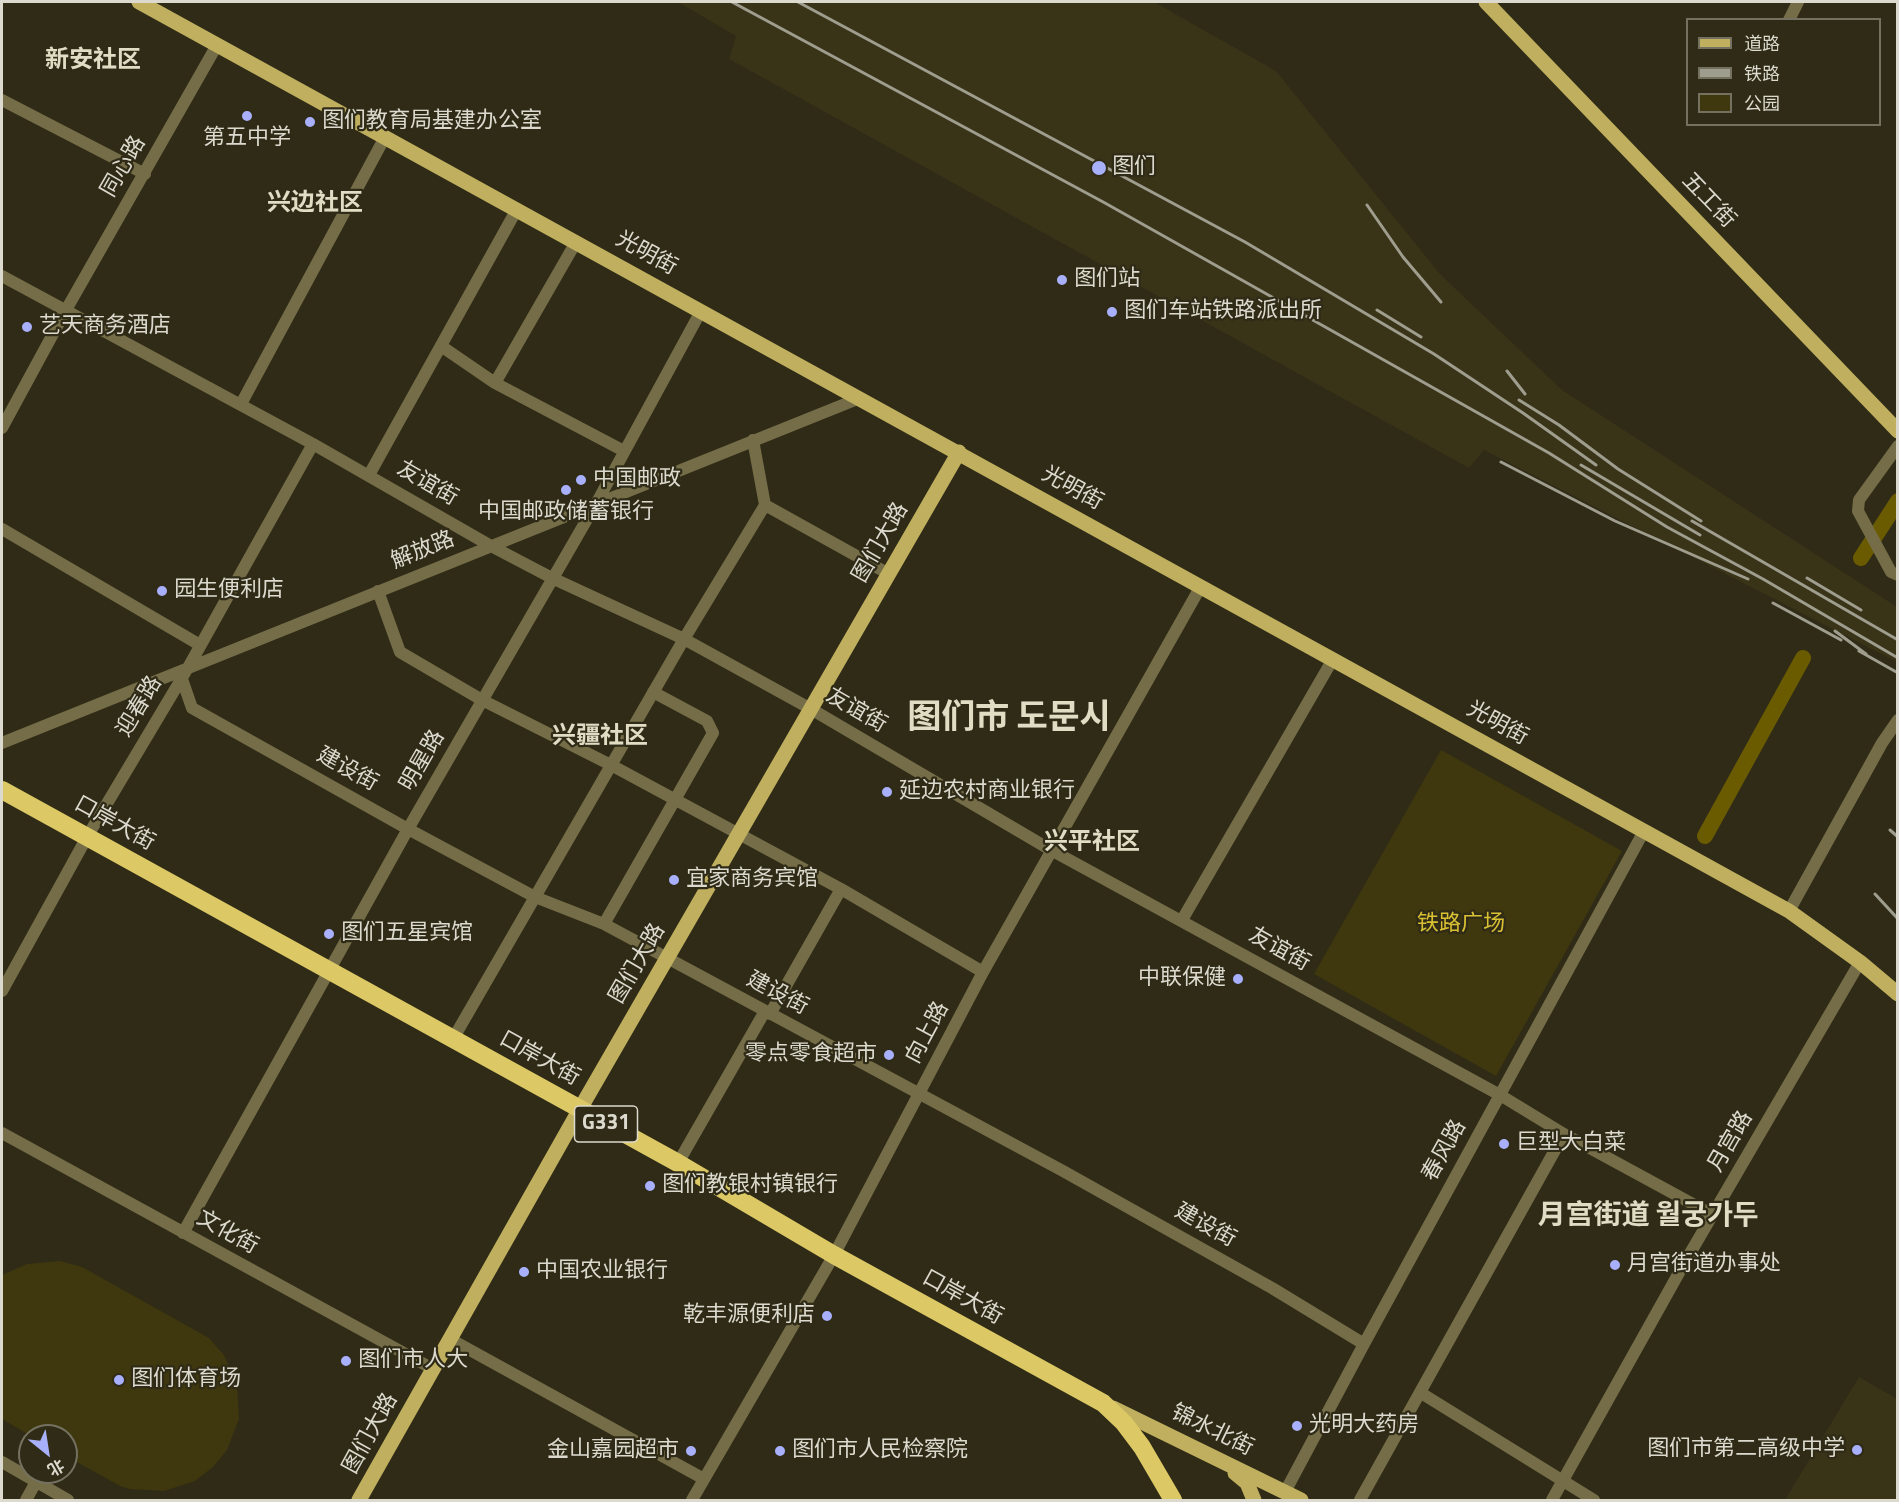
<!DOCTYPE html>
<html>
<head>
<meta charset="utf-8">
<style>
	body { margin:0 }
	#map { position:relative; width:1899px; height:1502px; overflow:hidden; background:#2f2b17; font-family:"Titillium Web","Noto Sans SC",sans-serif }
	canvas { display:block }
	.frame { position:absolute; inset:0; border:3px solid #dcdace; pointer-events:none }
	.legend { position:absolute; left:1686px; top:18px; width:195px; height:108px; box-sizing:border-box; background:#2f2b17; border:2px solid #747160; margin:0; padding:8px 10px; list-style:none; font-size:18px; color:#dcdace }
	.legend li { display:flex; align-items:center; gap:12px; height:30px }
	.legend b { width:30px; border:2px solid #747160 }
	.north { position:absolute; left:18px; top:1424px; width:60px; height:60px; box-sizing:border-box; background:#2f2b17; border:2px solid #747160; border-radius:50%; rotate:150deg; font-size:16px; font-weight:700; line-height:24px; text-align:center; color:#dcdace }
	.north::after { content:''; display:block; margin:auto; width:21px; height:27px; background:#a8b0fc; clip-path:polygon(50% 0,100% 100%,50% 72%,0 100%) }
</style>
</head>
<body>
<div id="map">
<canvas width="1899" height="1502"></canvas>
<div class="frame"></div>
<ul class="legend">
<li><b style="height:8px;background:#bfaf5e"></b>道路</li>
<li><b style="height:8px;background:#9f9d8e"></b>铁路</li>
<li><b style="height:16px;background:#3f370e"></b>公园</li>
</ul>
<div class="north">北</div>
</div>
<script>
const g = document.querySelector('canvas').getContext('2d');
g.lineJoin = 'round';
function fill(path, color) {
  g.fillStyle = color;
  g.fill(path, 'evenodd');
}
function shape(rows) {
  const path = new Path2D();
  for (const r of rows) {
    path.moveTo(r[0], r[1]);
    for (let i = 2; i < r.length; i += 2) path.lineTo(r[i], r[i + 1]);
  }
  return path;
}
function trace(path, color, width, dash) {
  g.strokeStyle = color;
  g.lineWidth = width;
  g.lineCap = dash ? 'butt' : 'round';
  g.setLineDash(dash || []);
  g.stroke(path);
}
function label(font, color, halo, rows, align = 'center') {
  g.font = font + ' "Titillium Web","Noto Sans SC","Noto Sans KR",sans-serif';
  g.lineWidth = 4.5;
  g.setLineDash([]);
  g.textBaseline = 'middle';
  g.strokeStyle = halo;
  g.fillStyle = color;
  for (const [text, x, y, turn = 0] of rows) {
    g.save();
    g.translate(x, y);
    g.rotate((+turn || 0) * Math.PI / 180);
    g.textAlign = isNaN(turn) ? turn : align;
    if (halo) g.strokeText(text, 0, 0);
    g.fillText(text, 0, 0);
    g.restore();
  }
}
const built = shape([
	[678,2,1154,2,1276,71,1440,274,1562,390,1897,607,1897,662,1484,450,1469,468,729,59,736,36],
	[1859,1377,1897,1399,1897,1500,1785,1500]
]);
const green = shape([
	[1441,750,1622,851,1496,1076,1314,974],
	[60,1261,82,1267,209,1338,224,1355,237,1385,239,1419,227,1450,213,1467,195,1481,164,1491,130,1489,120,1486,66,1456,66,1436,31,1436,2,1419,2,1275,27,1264]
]);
const river = shape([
	[1861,558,1898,501],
	[1705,836,1803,658]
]);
const minor = shape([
	[1789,20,1798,2],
	[2,100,145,174],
	[2,276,313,444,491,546,552,578,684,639,811,709,1051,850,1500,1095,1564,1134,1713,1215],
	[441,346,495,383,624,451],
	[495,383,576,242],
	[241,404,385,137],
	[2,428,66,310,217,45],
	[753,440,765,505,889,574],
	[1898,446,1859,500,1858,511,1891,572,1898,575],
	[369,475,517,209],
	[2,529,200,645],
	[378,591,400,652,482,700,611,765,841,889,983,972],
	[182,679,192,708,408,829,535,897,604,924,1063,1171,1272,1288,1364,1344],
	[2,743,860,398],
	[1789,911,1882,743,1898,720],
	[1182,920,1333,659],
	[604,924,713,733,707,721,653,692],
	[2,991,87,837,189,666,313,444],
	[770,1014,841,889],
	[453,1039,684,639,765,505],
	[2,1133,433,1369],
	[678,1163,765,1011],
	[183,1233,408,829,597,502,701,311],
	[450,1339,704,1479],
	[1421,1393,1594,1500],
	[2,1462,68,1500],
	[1285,1492,1364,1344,1644,831],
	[26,1500,36,1482],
	[692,1500,834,1255,983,972,1201,586],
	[1360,1500,1564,1134],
	[1552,1500,1685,1262,1860,962]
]);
const major = shape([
	[139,2,1789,911,1860,962,1898,994],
	[1486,2,1898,431],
	[1113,1408,1301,1500],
	[1235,1473,1247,1483,1254,1500],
	[359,1500,580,1109,959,452]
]);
const highway = shape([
	[2,790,678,1163,834,1255,1103,1403,1124,1423,1142,1447,1173,1500]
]);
const rail = shape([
	[732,2,1105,203,1549,453,1667,527,1763,579,1898,658],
	[798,2,1245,242,1434,354,1523,413,1596,465],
	[1367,205,1403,257,1441,302],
	[1377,310,1421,337],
	[1507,371,1525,394],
	[1519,400,1559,425,1618,469,1701,521],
	[1501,462,1615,521,1748,579],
	[1581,465,1700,535],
	[1692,521,1898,640],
	[1807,578,1861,610],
	[1773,603,1841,640],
	[1835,631,1866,654],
	[1859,651,1898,673],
	[1890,830,1898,837],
	[1875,894,1898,919]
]);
const markers = [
	[247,116,6,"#a8b0fc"],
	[310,122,6,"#a8b0fc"],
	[1099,168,8,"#a8b0fc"],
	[1062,280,6,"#a8b0fc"],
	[1112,312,6,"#a8b0fc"],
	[27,327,6,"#a8b0fc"],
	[581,480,6,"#a8b0fc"],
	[566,490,6,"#a8b0fc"],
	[162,591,6,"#a8b0fc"],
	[887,792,6,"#a8b0fc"],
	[674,880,6,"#a8b0fc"],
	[329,934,6,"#a8b0fc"],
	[1238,979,6,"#a8b0fc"],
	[889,1055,6,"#a8b0fc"],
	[1504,1144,6,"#a8b0fc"],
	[650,1186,6,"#a8b0fc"],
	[1615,1265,6,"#a8b0fc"],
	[524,1272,6,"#a8b0fc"],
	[827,1316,6,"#a8b0fc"],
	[346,1361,6,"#a8b0fc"],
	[119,1380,6,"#a8b0fc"],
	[1297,1426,6,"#a8b0fc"],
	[1857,1450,6,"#a8b0fc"],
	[691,1451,6,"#a8b0fc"],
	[780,1451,6,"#a8b0fc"]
];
const shields = [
	[606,1124,63]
];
const shieldNames = [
	["G331",606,1124]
];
const poiNames = [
	["图们教育局基建办公室",322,122],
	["第五中学",247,139,"center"],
	["图们",1112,168],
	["图们站",1074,280],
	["图们车站铁路派出所",1124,312],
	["艺天商务酒店",39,327],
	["中国邮政",593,480],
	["中国邮政储蓄银行",566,513,"center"],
	["园生便利店",174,591],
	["延边农村商业银行",899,792],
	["宜家商务宾馆",686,880],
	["图们五星宾馆",341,934],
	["中联保健",1226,979,"right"],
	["零点零食超市",877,1055,"right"],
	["巨型大白菜",1516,1144],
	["图们教银村镇银行",662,1186],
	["月宫街道办事处",1627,1265],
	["中国农业银行",536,1272],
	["乾丰源便利店",815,1316,"right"],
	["图们市人大",358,1361],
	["图们体育场",131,1380],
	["光明大药房",1309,1426],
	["图们市第二高级中学",1845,1450,"right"],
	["金山嘉园超市",679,1451,"right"],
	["图们市人民检察院",792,1451]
];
const streetNames = [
	["同心路",124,167,-60],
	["五工街",1708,201,46],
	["光明街",646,254,29],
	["友谊街",427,484,30],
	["光明街",1072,489,29],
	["图们大路",881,543,-60],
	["解放路",423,551,-22],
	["迎春路",140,707,-59],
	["友谊街",856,711,30],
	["光明街",1497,724,29],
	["明星路",423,761,-60],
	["建设街",347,770,29],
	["口岸大街",114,824,29],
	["友谊街",1279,950,29],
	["图们大路",638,964,-60],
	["建设街",777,994,28],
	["向上路",928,1033,-62],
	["口岸大街",539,1059,29],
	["月宫路",1731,1142,-60],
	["春风路",1445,1151,-61],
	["建设街",1205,1226,29],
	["文化街",227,1233,29],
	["口岸大街",962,1298,29],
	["锦水北街",1212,1431,26],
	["图们大路",371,1434,-61]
];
const parkNames = [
	["铁路广场",1461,925]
];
const neighbourhoodNames = [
	["新安社区",93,61],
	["兴边社区",315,204],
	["兴疆社区",600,737],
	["兴平社区",1092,843]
];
const districtNames = [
	["月宫街道 월궁가두",1648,1217]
];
const townNames = [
	["图们市 도문시",1009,720]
];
fill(built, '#393318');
fill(green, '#3f370e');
trace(river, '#6a5b00', 16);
trace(minor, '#756d48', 12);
trace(major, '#bfaf5e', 15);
trace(highway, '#dcc965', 18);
trace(rail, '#9f9d8e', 3);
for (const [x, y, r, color] of markers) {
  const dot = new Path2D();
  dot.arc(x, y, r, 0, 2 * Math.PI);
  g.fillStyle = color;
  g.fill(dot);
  trace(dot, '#2f2b17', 2);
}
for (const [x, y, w] of shields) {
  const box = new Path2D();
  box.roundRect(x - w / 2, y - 18, w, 36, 4.5);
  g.fillStyle = '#2f2b17';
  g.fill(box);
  trace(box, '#dcdace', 1.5);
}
label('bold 21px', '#dcdace', null, shieldNames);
label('22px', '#dcdace', '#2f2b17', poiNames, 'left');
label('22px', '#dcdace', '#2f2b17', streetNames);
label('22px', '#d9c033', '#2f2b17', parkNames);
label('bold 24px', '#e1dcc4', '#2f2b17', neighbourhoodNames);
label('bold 28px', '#e1dcc4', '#2f2b17', districtNames);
label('bold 34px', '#e1dcc4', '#2f2b17', townNames);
</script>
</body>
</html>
